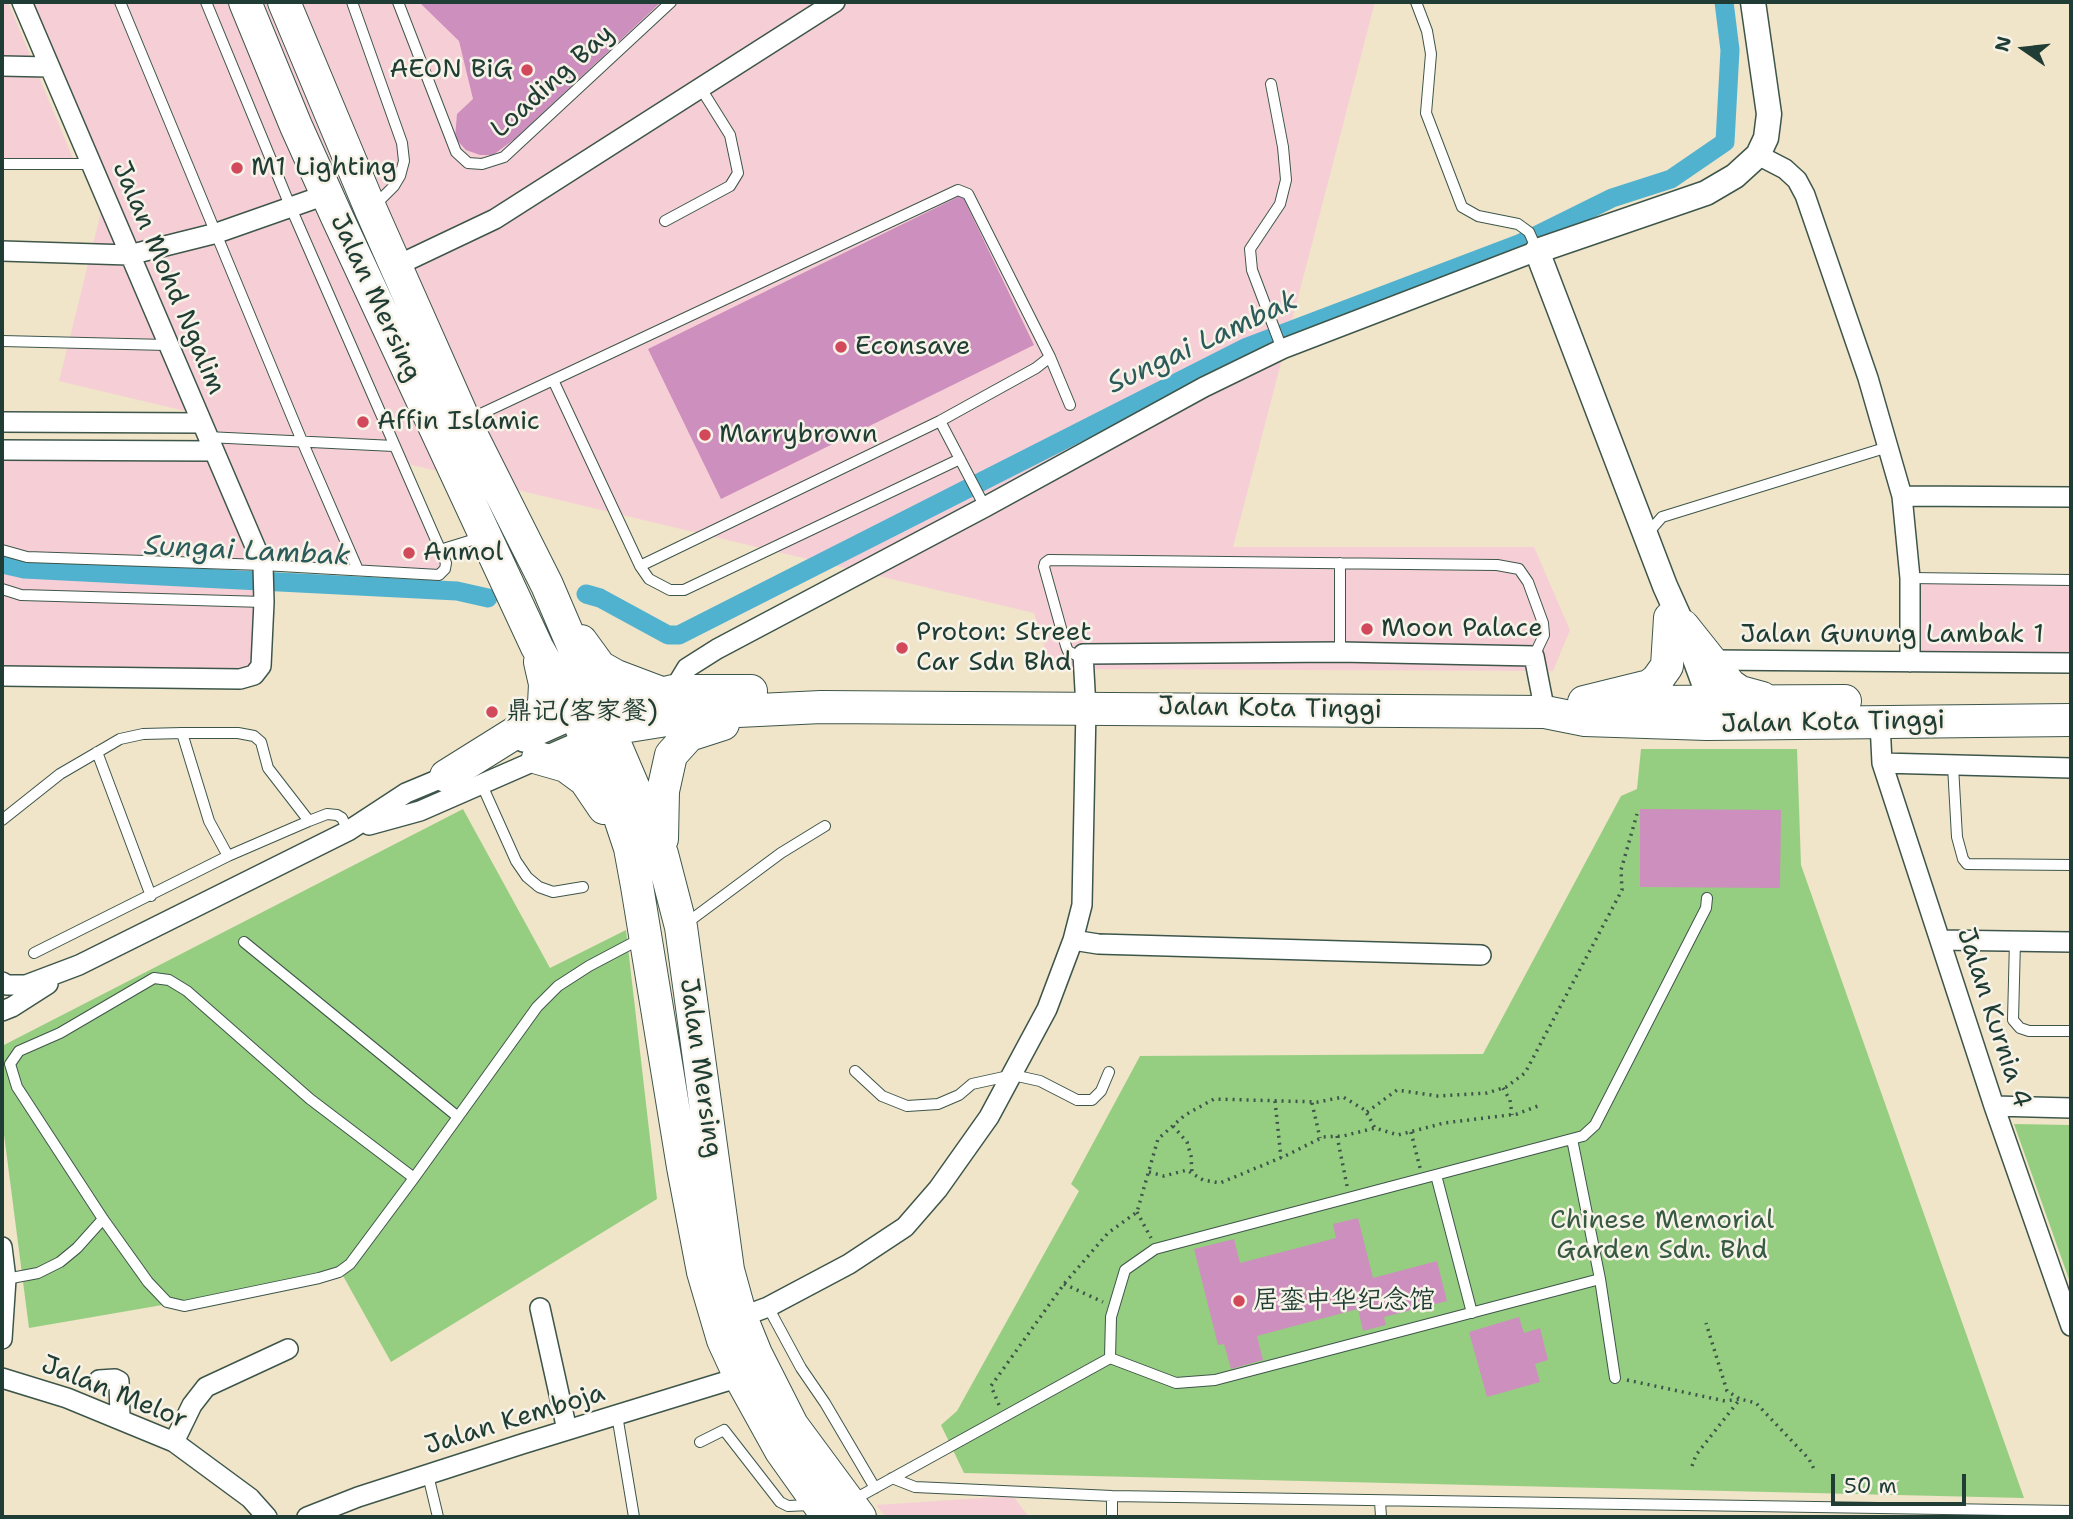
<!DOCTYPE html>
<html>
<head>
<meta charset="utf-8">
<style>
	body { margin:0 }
	#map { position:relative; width:2073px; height:1519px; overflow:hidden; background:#f0e4c9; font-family:"Shantell Sans",sans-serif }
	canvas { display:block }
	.frame { position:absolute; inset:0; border:4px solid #1f3d34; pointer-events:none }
	.north { position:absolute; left:1989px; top:14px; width:70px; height:70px; -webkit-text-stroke:5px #f7f3e8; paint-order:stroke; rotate:284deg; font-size:19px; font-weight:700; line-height:28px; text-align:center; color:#1f3d34 }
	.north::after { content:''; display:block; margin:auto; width:24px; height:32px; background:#1f3d34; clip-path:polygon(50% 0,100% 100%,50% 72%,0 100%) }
	.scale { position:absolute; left:1831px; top:1474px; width:135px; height:32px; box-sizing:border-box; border:4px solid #1f3d34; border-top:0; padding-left:9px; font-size:21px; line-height:24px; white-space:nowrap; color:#1f3d34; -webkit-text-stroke:5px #f7f3e8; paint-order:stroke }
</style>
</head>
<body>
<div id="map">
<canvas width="2073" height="1519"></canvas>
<div class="frame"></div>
<div class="north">N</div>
<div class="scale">50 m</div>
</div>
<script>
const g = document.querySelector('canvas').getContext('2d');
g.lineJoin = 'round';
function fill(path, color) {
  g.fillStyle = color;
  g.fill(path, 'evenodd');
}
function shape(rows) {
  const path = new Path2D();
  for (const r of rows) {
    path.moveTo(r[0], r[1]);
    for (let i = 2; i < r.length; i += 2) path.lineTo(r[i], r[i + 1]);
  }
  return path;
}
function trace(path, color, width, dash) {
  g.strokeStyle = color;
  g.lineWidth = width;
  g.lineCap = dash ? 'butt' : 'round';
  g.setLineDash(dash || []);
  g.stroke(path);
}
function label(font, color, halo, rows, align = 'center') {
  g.font = font + ' "Shantell Sans","LXGW WenKai TC",sans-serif';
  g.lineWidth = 5;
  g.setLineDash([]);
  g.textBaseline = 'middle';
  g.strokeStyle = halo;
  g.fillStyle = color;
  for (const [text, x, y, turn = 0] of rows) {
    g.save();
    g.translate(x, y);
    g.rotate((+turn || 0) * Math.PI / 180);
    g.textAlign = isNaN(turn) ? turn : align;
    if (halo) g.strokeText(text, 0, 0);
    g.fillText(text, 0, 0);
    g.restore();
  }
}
const built = shape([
	[2,2,8,2,77,168,2,167],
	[15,2,1375,2,1233,547,1534,547,1570,630,1553,671,1051,669,1034,613,408,464,450,562,449,571,441,579,271,570,259,680,2,681,2,443,202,445,189,412,59,381,102,208],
	[1904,573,2071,576,2071,670,1903,668],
	[1013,1496,1029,1517,886,1517,876,1505]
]);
const green = shape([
	[1641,749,1797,749,1801,865,2024,1498,964,1473,941,1425,957,1411,1079,1191,1071,1184,1140,1056,1483,1054,1621,796,1637,789],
	[463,809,550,968,626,930,657,1199,391,1362,342,1274,29,1328,2,1119,2,1046],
	[2014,1124,2071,1125,2071,1285]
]);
const canal = shape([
	[2,564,24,569,457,591,488,598],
	[586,594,600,598,668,635,679,635,1245,348,1519,244,1612,198,1671,179,1725,142,1730,50,1724,2]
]);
const building = shape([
	[419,2,661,2,516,138,493,155,480,155,466,150,455,138,457,114,473,99,459,41],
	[962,195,1034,345,721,499,648,349],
	[1640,809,1781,810,1780,888,1640,887],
	[1358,1218,1373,1278,1437,1261,1447,1301,1384,1317,1386,1325,1363,1331,1358,1309,1257,1336,1263,1360,1231,1369,1224,1344,1218,1345,1194,1249,1234,1239,1240,1263,1336,1238,1333,1224],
	[1519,1317,1524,1333,1540,1328,1548,1360,1535,1364,1540,1382,1487,1397,1469,1332]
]);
const path = shape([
	[1503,1088,1510,1100,1512,1115],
	[1275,1101,1281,1158],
	[1312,1103,1320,1138],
	[1367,1112,1397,1090,1438,1096,1487,1093,1506,1087,1525,1073,1622,890,1621,870,1637,814],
	[1173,1126,1187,1142,1191,1156,1192,1173],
	[1411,1132,1420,1168],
	[1337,1136,1347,1186],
	[1149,1172,1164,1176,1187,1170,1203,1180,1220,1183,1285,1156,1323,1137,1343,1136,1375,1128],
	[1137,1212,1151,1238],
	[1064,1284,1103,1302],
	[1627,1380,1725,1401,1740,1399,1756,1403,1809,1459,1814,1469],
	[999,1405,991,1386,1064,1284,1108,1233,1137,1212,1158,1139,1185,1115,1214,1099,1318,1102,1343,1097,1365,1110,1375,1128,1398,1135,1444,1123,1517,1114,1538,1106],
	[1692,1466,1696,1455,1740,1399,1727,1391,1706,1323]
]);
const service = shape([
	[120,2,302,441,358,570],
	[352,2,402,143,404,161,400,176,394,186,374,206],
	[398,2,456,152,468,163,482,164,504,157,671,2],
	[1416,2,1427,31,1431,54,1426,113,1462,207,1478,216,1518,224,1529,232,1537,250],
	[1271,84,1283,147,1286,180,1280,204,1250,249,1252,270,1282,349],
	[2,164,90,164],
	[665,221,730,186,738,173,730,135,700,87],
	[2,341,167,345],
	[1050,357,1070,405],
	[553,380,640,566,649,579,670,590,684,590,960,459],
	[470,419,958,190,968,194,1050,357,1036,368,940,421,640,566],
	[940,421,985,507],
	[207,437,394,446],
	[1647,534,1662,517,1888,447],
	[2,550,27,557,263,565,439,575,445,569,446,563,291,208,206,2],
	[440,550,482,537],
	[1340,563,1340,652],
	[1910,578,2071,580],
	[2,589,21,595,264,602],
	[1083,654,1076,655,1068,651,1066,646,1044,567,1045,563,1049,560,1497,565,1519,569,1528,582,1543,623,1544,635,1534,656],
	[182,733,209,821,228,856],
	[97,752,151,896],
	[1953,766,1957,837,1963,859,1967,864,2071,865],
	[481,783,516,861,527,877,539,887,553,892,583,887],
	[2,820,60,774,120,739,143,734,182,733,238,733,254,736,261,742,268,768,309,821],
	[684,925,781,853,825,826],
	[2015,941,2013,1020,2020,1028,2029,1031,2071,1031],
	[244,942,458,1117],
	[34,953,228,856,309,821,327,814,337,815,342,818,348,831],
	[855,1071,882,1096,907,1106,938,1104,959,1095,972,1084,1013,1075,1040,1081,1077,1100,1092,1100,1101,1091,1109,1072],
	[1436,1175,1472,1313],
	[414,1178,310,1099,187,991,169,980,154,978,60,1033,19,1051,10,1064,17,1087,103,1219,148,1282,167,1302,184,1306,319,1278,339,1272,350,1264,414,1178,537,1007,558,986,589,966,640,939],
	[6,1279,38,1273,60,1262,77,1248,103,1219],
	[1600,1279,1615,1378],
	[768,1307,801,1368,825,1403,875,1488],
	[1110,1358,1111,1317,1125,1270,1155,1249,1583,1136,1595,1125,1706,908,1707,898],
	[1110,1358,1176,1383,1215,1380,1600,1279,1572,1139],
	[617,1415,634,1517],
	[700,1442,724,1430,780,1502,788,1506,811,1505],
	[428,1475,438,1517],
	[892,1478,915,1487,1112,1496,2071,1511],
	[1112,1496,1112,1517],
	[853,1500,1110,1358],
	[1380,1501,1381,1517]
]);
const minor = shape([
	[2,66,49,67],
	[1758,155,1785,169,1797,180,1805,195,1868,378,1902,496,1910,578,1910,662],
	[2,251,129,255,217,233,328,194],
	[396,266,495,219,835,2],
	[2,422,201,423],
	[2,450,213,451],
	[1902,496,2071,497],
	[1712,660,2071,663],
	[2,676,240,679,254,675,261,666,264,602,263,565,22,2],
	[673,691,687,668,717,649,985,507,1204,387,1282,349,1537,251],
	[1880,723,1882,763,1994,1106,2071,1326],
	[523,742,577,718],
	[1882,763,2071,768],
	[369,825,420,811,587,738],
	[1073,940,1098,944,1481,955],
	[1940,940,2071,942],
	[2,982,7,985,26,985,79,965,348,831,406,793,454,773],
	[2,1011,12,1007,48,984],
	[1994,1106,2071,1108],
	[2,1247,6,1279,2,1339],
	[540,1308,567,1430],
	[741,1317,768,1307,849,1264,905,1227,938,1189,989,1117,1047,1009,1073,940,1082,905,1086,708,1083,654,1340,652,1534,656,1545,712],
	[2,1378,67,1398,174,1442,250,1498,267,1517],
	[99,1380,115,1379,119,1381,120,1418],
	[174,1442,192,1405,206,1387,288,1349],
	[307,1517,358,1497,522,1444,740,1377]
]);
const tertiary = shape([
	[1716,716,1683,626,1665,586,1537,251,1706,193,1735,176,1758,155,1766,138,1769,114,1753,2]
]);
const trunk = shape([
	[245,2,296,126,337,217,537,647,577,718,617,809,630,848,637,886,683,1167,703,1272,723,1340,740,1377,781,1451,828,1517],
	[284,2,371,210,465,422,547,585,662,854,681,927,728,1270,741,1317,756,1354,792,1425,860,1517],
	[1683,626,1730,685,1740,692,1762,698],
	[581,641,600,667,616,676,661,693],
	[1584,702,1649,686,1657,680,1667,666,1670,618],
	[1641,702,1845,701],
	[582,716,600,709,673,691,751,691],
	[592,736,610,729,717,712,821,707,1545,712,1585,720,1707,724,2071,720],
	[538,758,566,766,585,780,604,808],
	[446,776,534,721,544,704,545,684,540,662],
	[662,839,663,791,671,755,689,735,723,724]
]);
const markers = [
	[527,70,7,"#d1495b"],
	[237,168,7,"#d1495b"],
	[841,347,7,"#d1495b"],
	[363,422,7,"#d1495b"],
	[705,435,7,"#d1495b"],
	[409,553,7,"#d1495b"],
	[1367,629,7,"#d1495b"],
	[902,648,7,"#d1495b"],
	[492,712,7,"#d1495b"],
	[1239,1301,7,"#d1495b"]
];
const poiNames = [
	["AEON BiG",513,70,"right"],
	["M1 Lighting",251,168],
	["Econsave",855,347],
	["Affin Islamic",377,422],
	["Marrybrown",719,435],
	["Anmol",423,553],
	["Moon Palace",1381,629],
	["Proton: Street",916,633],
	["Car Sdn Bhd",916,663],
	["鼎记(客家餐)",506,712],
	["居銮中华纪念馆",1253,1301]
];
const streetNames = [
	["Loading Bay",553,82,-42],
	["Jalan Mohd Ngalim",168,278,67],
	["Jalan Mersing",375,298,65],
	["Jalan Gunung Lambak 1",1892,635],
	["Jalan Kota Tinggi",1270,709,1],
	["Jalan Kota Tinggi",1833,723,-1],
	["Jalan Kurnia 4",1993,1018,72],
	["Jalan Mersing",700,1068,82],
	["Jalan Melor",114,1393,22],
	["Jalan Kemboja",515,1420,-17]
];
const parkNames = [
	["Chinese Memorial",1662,1221],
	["Garden Sdn. Bhd",1662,1251]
];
const waterNames = [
	["Sungai Lambak",1203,343,-25],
	["Sungai Lambak",247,552,3]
];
fill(built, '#f6cfd6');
fill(green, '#96ce81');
trace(canal, '#50b2cf', 19);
fill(building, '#cd8fbd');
trace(service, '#3e564a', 12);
trace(minor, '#3e564a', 22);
trace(tertiary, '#3e564a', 27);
trace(trunk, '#3e564a', 34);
trace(path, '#3e564a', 3.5, [2, 5]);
trace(service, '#fff', 10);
trace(minor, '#fff', 19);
trace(tertiary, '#fff', 24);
trace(trunk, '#fff', 32);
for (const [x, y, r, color] of markers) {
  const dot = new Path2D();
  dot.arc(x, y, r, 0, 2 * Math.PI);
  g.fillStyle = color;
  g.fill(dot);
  trace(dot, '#f7f3e8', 2.5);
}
label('26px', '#1f3d34', '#f7f3e8', poiNames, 'left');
label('26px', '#1f3d34', '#f7f3e8', streetNames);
label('26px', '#375a43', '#f7f3e8', parkNames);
label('italic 28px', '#2b5a5b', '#f7f3e8', waterNames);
</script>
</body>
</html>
